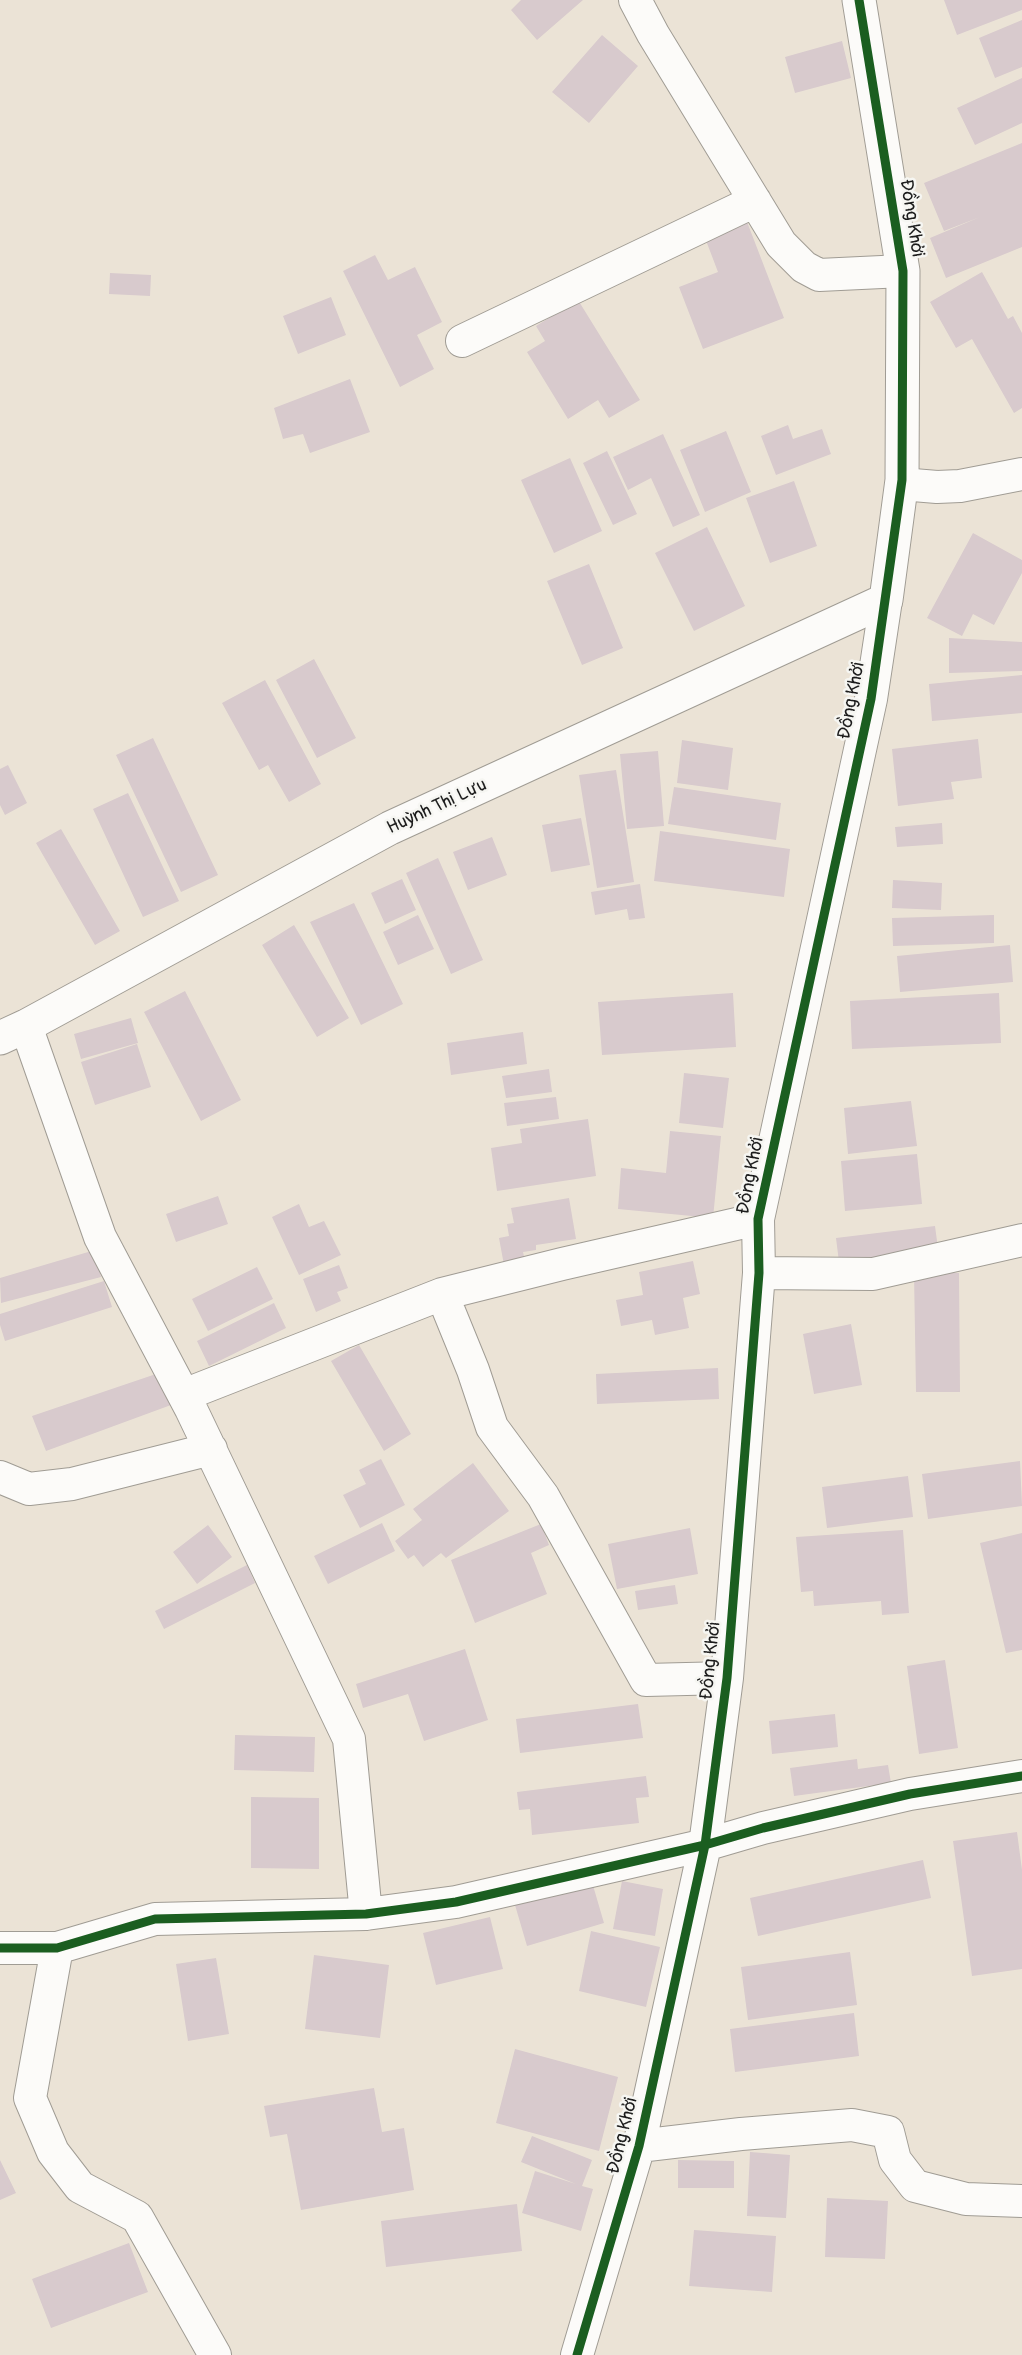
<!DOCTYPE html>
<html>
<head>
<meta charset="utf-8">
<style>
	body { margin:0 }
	canvas { display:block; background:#ebe3d6 }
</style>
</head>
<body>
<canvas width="1022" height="2355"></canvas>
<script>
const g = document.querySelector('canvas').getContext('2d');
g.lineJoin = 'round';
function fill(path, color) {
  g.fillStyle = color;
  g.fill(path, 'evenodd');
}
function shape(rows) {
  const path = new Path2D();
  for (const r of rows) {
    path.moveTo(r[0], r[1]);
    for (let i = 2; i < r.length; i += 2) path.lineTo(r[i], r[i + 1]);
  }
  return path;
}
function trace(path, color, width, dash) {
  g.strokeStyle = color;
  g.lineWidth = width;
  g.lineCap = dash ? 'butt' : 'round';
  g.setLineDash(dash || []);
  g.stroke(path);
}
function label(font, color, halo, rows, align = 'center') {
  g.font = font + ' Pangolin,sans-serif';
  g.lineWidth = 5;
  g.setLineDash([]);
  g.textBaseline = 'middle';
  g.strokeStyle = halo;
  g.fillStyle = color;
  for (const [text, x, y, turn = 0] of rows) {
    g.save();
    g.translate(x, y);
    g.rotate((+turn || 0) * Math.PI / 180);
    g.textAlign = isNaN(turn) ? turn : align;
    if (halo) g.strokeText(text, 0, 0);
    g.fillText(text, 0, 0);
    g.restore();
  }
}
const building = shape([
	[521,0,583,0,537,40,511,10],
	[944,0,1022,0,1022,10,957,35],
	[1022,20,1022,67,995,78,979,38],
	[602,35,638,66,589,123,552,92],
	[842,41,851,78,795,93,785,57],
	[1022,78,1022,123,975,145,957,108],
	[1022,143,1022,247,946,278,930,238,980,217,944,231,924,183],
	[744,214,784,318,703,349,679,287,718,272,702,230],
	[375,255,388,280,415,267,442,322,417,335,434,369,400,387,343,271],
	[982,272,1008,319,1013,316,1022,333,1022,408,1014,413,972,339,956,348,930,302],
	[110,273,151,275,150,296,109,294],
	[331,297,346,335,298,354,283,316],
	[578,300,640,400,609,418,598,400,568,419,527,352,545,341,536,326],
	[350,379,370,432,310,453,303,434,283,439,274,408],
	[788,425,793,439,822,429,831,454,776,475,761,436],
	[726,431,751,492,705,512,680,450],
	[663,434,700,515,673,527,651,478,628,490,613,457],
	[607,451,637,514,613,525,583,463],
	[570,458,602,531,554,553,521,480],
	[794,481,817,546,770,563,746,498],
	[707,527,745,606,694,631,655,553],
	[973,533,1022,560,1022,573,994,625,973,614,962,636,927,618],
	[589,564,623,648,582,665,547,581],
	[949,638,1022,642,1022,671,949,673],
	[314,659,356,738,317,758,276,680],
	[1022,675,1022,713,932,721,929,684],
	[265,680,321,784,289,802,268,765,259,770,222,703],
	[153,738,218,875,181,892,116,755],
	[978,739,982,778,951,782,954,799,898,806,892,749],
	[682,740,733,748,728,790,677,783],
	[658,751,664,826,627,829,620,754],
	[8,765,27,803,5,815,0,805,0,769],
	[616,770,634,882,597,888,579,775],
	[674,787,781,803,776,840,668,824],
	[128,793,179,901,143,917,93,809],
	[581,818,590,865,551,872,542,825],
	[942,823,943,844,897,847,895,827],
	[61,829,120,931,95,945,36,843],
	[660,831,790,849,784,897,654,881],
	[492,837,507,875,468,890,453,852],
	[438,858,483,960,451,974,406,873],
	[402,879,416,910,385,924,371,893],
	[893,880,942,883,941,910,892,908],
	[640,884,645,918,629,920,627,909,595,915,591,892],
	[354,903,403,1004,361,1025,310,922],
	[418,915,434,949,398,965,383,932],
	[994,915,994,943,893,946,892,918],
	[294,925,349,1018,317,1037,262,945],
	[1010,945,1013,982,900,992,897,956],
	[185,991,241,1100,201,1121,144,1012],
	[733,993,736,1047,602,1055,598,1002],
	[999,993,1001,1043,852,1049,850,1001],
	[131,1018,138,1043,81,1059,74,1034],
	[523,1032,527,1064,451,1075,447,1043],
	[137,1044,151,1087,95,1105,81,1062],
	[549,1069,552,1092,506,1098,502,1076],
	[684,1073,729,1078,723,1128,679,1123],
	[556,1097,559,1119,507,1126,504,1103],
	[911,1101,917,1146,848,1154,844,1108],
	[588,1119,596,1176,497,1191,491,1148,522,1143,520,1129],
	[670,1131,721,1136,713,1218,618,1209,621,1168,666,1173],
	[917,1154,922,1204,845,1211,841,1161],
	[218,1196,228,1224,176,1242,166,1214],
	[569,1198,576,1239,536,1245,536,1250,523,1252,525,1261,504,1265,499,1238,509,1236,507,1224,514,1223,511,1208],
	[299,1204,309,1227,324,1221,341,1255,299,1275,272,1217],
	[935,1226,939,1256,840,1270,836,1238],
	[95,1250,101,1277,1,1303,0,1278],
	[693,1261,700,1294,683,1298,689,1328,655,1335,652,1320,621,1326,616,1300,643,1295,639,1272],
	[339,1265,348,1288,337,1292,341,1301,316,1312,303,1279],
	[257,1267,273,1299,208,1331,192,1299],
	[914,1273,959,1273,960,1392,916,1392],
	[104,1281,112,1307,5,1341,0,1325,0,1314],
	[274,1303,286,1328,209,1366,197,1341],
	[851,1324,862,1385,814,1394,803,1334],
	[359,1345,411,1434,384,1451,331,1361],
	[718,1368,719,1399,597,1404,596,1374],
	[156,1374,171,1405,46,1451,32,1416],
	[381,1459,405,1505,360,1528,343,1495,366,1484,359,1470],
	[1020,1461,1022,1506,928,1519,922,1474],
	[473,1463,509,1511,446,1558,441,1553,423,1567,414,1555,408,1559,395,1541,422,1520,413,1509],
	[908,1476,913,1517,827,1528,822,1487],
	[382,1523,395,1551,328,1584,314,1556],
	[541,1524,549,1545,531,1553,547,1594,475,1623,451,1560],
	[208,1525,232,1557,197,1584,173,1552],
	[690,1528,698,1574,617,1589,608,1544],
	[903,1530,909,1613,882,1615,881,1601,814,1606,813,1591,801,1592,796,1537],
	[1022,1533,1022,1650,1006,1653,980,1543],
	[247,1565,255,1583,164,1629,155,1611],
	[675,1585,678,1604,638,1610,635,1591],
	[465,1649,488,1720,424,1741,408,1694,363,1708,356,1684],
	[945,1660,958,1748,919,1754,907,1666],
	[638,1704,643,1738,520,1753,516,1719],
	[835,1714,838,1747,772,1754,769,1721],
	[235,1735,315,1737,314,1772,234,1770],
	[857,1759,858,1769,888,1765,891,1783,794,1796,790,1768],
	[646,1776,649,1797,636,1798,639,1823,532,1835,530,1809,519,1810,517,1792],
	[251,1797,319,1798,319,1869,251,1868],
	[1017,1832,1022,1870,1022,1969,972,1976,953,1841],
	[923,1860,931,1898,758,1936,750,1898],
	[622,1881,663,1889,655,1936,613,1929],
	[592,1882,604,1923,527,1946,515,1905],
	[490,1917,503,1969,436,1985,423,1933],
	[591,1931,660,1947,646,2007,579,1991],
	[850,1952,857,2005,748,2020,741,1967],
	[314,1955,389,1965,380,2038,305,2029],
	[216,1958,229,2034,188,2041,176,1964],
	[854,2013,859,2056,735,2072,730,2029],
	[515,2049,618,2077,599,2151,496,2123],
	[374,2088,382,2132,404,2128,414,2190,301,2210,287,2134,270,2137,264,2106],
	[532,2136,592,2160,582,2186,593,2189,581,2231,522,2213,535,2171,576,2184,521,2162],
	[750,2152,790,2155,786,2218,747,2216],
	[0,2160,16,2193,0,2200],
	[678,2160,734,2161,734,2188,678,2188],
	[827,2198,888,2201,885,2259,825,2257],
	[517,2204,522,2251,386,2267,381,2221],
	[694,2230,776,2236,772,2292,689,2286],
	[129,2243,148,2292,51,2328,32,2279]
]);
const street = shape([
	[635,0,653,34,781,244,804,267,819,275,903,271],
	[462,341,755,201],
	[902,480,913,485,937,487,960,486,1022,474],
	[26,1026,100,1237,191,1409,349,1739,366,1914],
	[759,1273,873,1274,1022,1240],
	[442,1294,473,1370,492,1427,543,1496,646,1680,727,1678],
	[184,1395,442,1294,562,1264,758,1219],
	[0,1477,29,1489,72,1484,211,1449],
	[0,1948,57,1948,155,1919,366,1914,456,1902,705,1845,763,1828,910,1794,1022,1776],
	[57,1948,30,2098,53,2152,80,2187,137,2217,215,2355],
	[639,2146,741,2134,852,2125,888,2132,895,2160,915,2186,966,2199,1022,2201],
	[577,2355,639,2146,705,1845,727,1678,759,1273,758,1219,871,699,886,600]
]);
const secondary = shape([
	[0,1038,26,1026,390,828,886,600,902,480,903,271,859,0]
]);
const cycleway = shape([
	[0,1948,57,1948,155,1919,366,1914,456,1902,705,1845,763,1828,910,1794,1022,1776],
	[577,2355,639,2146,705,1845,727,1678,759,1273,758,1219,871,699,902,480,903,271,859,0]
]);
const streetNames = [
	["Đồng Khởi",911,218,81],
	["Đồng Khởi",852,701,-79],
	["Huỳnh Thị Lựu",437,807,-25],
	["Đồng Khởi",751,1176,-79],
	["Đồng Khởi",711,1661,-84],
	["Đồng Khởi",623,2136,-76]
];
fill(building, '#d8cacd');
trace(street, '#a09c94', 34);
trace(secondary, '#a09c94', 35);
trace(street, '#fcfbf9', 32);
trace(secondary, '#fcfbf9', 33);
trace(cycleway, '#1b5e20', 9);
label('18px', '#1c1c1c', '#f6f6f2', streetNames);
</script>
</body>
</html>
